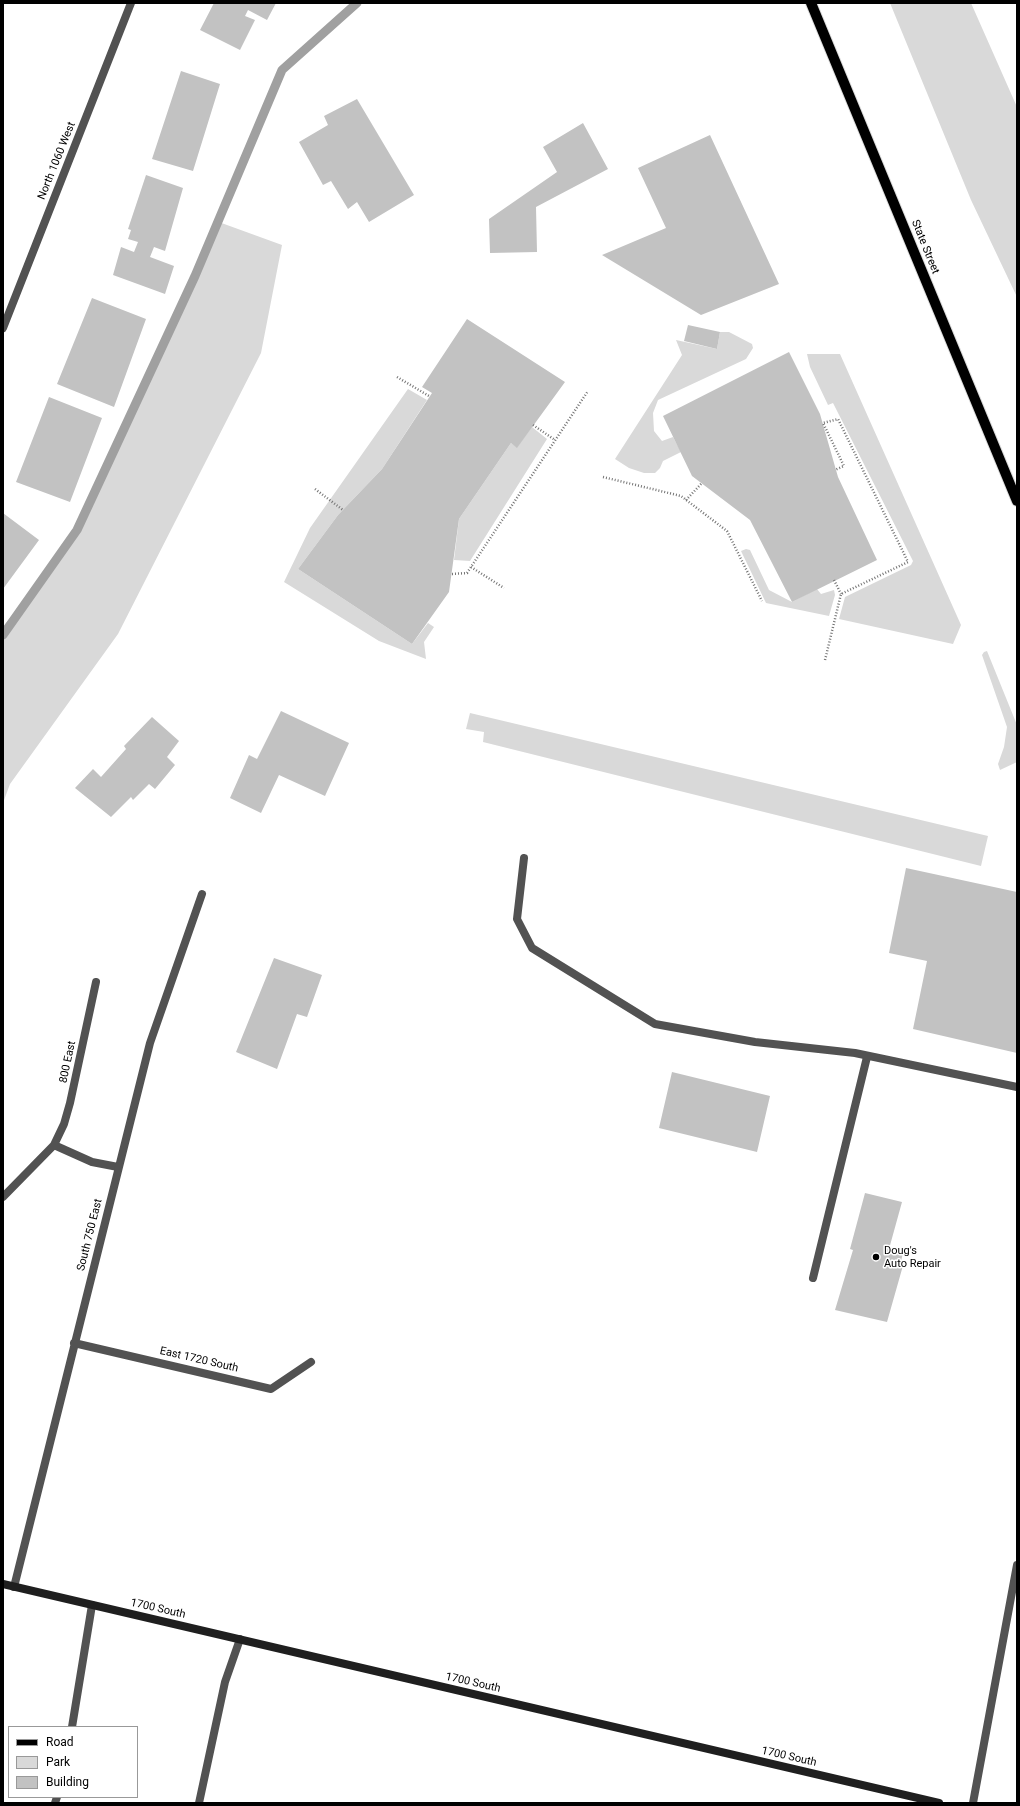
<!DOCTYPE html>
<html>
<head>
<meta charset="utf-8">
<style>
	body { margin:0 }
	#map { position:relative; width:1020px; height:1806px; overflow:hidden; background:#fff; font-family:Roboto,sans-serif }
	canvas { display:block }
	.frame { position:absolute; inset:0; border:4px solid #000; pointer-events:none }
	.legend { position:absolute; left:8px; top:1726px; width:130px; height:72px; box-sizing:border-box; background:#fff; border:1px solid #999; margin:0; padding:5px 7px; list-style:none; font-size:12px; color:#000 }
	.legend li { display:flex; align-items:center; gap:8px; height:20px }
	.legend b { width:20px; border:1px solid #999 }
</style>
</head>
<body>
<div id="map">
<canvas width="1020" height="1806"></canvas>
<div class="frame"></div>
<ul class="legend">
<li><b style="height:5px;background:#000"></b>Road</li>
<li><b style="height:11px;background:#d9d9d9"></b>Park</li>
<li><b style="height:11px;background:#c2c2c2"></b>Building</li>
</ul>
</div>
<script>
const g = document.querySelector('canvas').getContext('2d');
g.lineJoin = 'round';
function fill(path, color) {
  g.fillStyle = color;
  g.fill(path, 'evenodd');
}
function shape(rows) {
  const path = new Path2D();
  for (const r of rows) {
    path.moveTo(r[0], r[1]);
    for (let i = 2; i < r.length; i += 2) path.lineTo(r[i], r[i + 1]);
  }
  return path;
}
function trace(path, color, width, dash) {
  g.strokeStyle = color;
  g.lineWidth = width;
  g.lineCap = dash ? 'butt' : 'round';
  g.setLineDash(dash || []);
  g.stroke(path);
}
function label(font, color, halo, rows, align = 'center') {
  g.font = font + ' Roboto,sans-serif';
  g.lineWidth = 3;
  g.setLineDash([]);
  g.textBaseline = 'middle';
  g.strokeStyle = halo;
  g.fillStyle = color;
  for (const [text, x, y, turn = 0] of rows) {
    g.save();
    g.translate(x, y);
    g.rotate((+turn || 0) * Math.PI / 180);
    g.textAlign = isNaN(turn) ? turn : align;
    if (halo) g.strokeText(text, 0, 0);
    g.fillText(text, 0, 0);
    g.restore();
  }
}
const green = shape([
	[890,3,971,3,1017,107,1017,297,971,200],
	[216,221,282,245,261,353,118,634,10,784,3,803,3,627,77,530],
	[720,332,729,332,752,344,753,348,746,359,658,400,653,413,654,431,662,441,673,437,681,452,663,461,660,468,655,473,644,473,629,468,615,459,682,355,676,340,717,349],
	[807,354,840,354,961,625,953,644,839,619,845,597,911,565,913,561,833,403,828,405,810,367],
	[408,389,427,400,382,469,338,515,298,569,412,644,428,623,434,627,424,642,426,659,379,641,284,582,310,528],
	[532,427,547,439,470,561,454,560,459,519,511,443,517,447],
	[746,549,750,550,769,590,792,602,817,589,821,594,834,590,835,595,829,616,766,603,741,551],
	[987,651,1017,725,1017,762,1000,770,998,764,1004,747,1007,727,982,655,984,652],
	[470,713,988,836,981,866,483,742,484,732,466,729]
]);
const stream = shape([
	[3,635,77,530,195,276,282,70,357,3]
]);
const building = shape([
	[214,3,276,3,267,20,248,10,245,16,255,20,240,50,200,30],
	[181,71,220,84,193,171,152,159],
	[357,99,414,195,369,222,357,202,348,209,331,181,323,185,299,142,328,125,324,116],
	[583,123,608,169,536,207,537,252,490,253,489,219,557,172,543,147],
	[710,135,779,284,701,315,602,255,666,228,638,168],
	[146,175,183,188,165,251,154,247,150,257,174,266,165,294,113,275,121,247,134,252,138,242,128,239,131,230,128,229],
	[92,298,146,319,114,407,57,384],
	[467,319,565,382,517,448,511,443,459,519,449,592,412,644,298,569,338,515,382,469,432,393,422,387],
	[688,325,720,332,717,349,684,341],
	[789,352,820,414,838,477,877,560,792,602,750,520,692,476,663,416],
	[49,397,102,418,70,502,16,482],
	[3,513,39,540,3,589],
	[281,711,349,743,325,796,279,775,261,813,230,798,249,755,257,759],
	[152,717,179,741,167,757,175,765,155,789,149,784,133,800,131,797,111,817,75,788,93,769,101,777,126,749,124,746],
	[906,868,1017,892,1017,1053,913,1029,927,961,889,953],
	[274,958,322,975,307,1017,297,1014,277,1069,236,1052],
	[672,1072,770,1096,757,1152,659,1128],
	[865,1193,902,1202,889,1249,903,1253,901,1261,904,1262,887,1322,835,1310,853,1250,850,1249]
]);
const path = shape([
	[397,377,429,396],
	[533,425,555,440],
	[603,477,681,496,727,531,762,601],
	[315,489,343,510],
	[686,500,702,483],
	[471,567,504,588],
	[452,574,467,573,588,391],
	[834,580,841,594],
	[825,660,841,594,908,562,838,419,823,423,844,466,835,470]
]);
const lane = shape([
	[524,858,517,919,532,948,655,1024,755,1042,855,1053,1017,1087],
	[54,1145,64,1124,70,1103,96,982],
	[3,1197,54,1145,92,1162,118,1167],
	[813,1278,867,1057],
	[72,1727,92,1605],
	[55,1803,57,1797],
	[199,1803,225,1682,240,1639],
	[973,1803,1017,1565]
]);
const street = shape([
	[3,328,131,3],
	[74,1343,271,1389,311,1362],
	[14,1587,150,1043,202,894]
]);
const secondary = shape([
	[3,1584,939,1803]
]);
const primary = shape([
	[811,3,1017,501]
]);
const markers = [
	[876,1257,4,"#000"]
];
const streetNames = [
	["North 1060 West",57,161,-68],
	["State Street",925,247,68],
	["800 East",68,1062,-78],
	["South 750 East",90,1235,-76],
	["East 1720 South",199,1360,13],
	["1700 South",158,1609,13],
	["1700 South",473,1683,13],
	["1700 South",789,1757,13]
];
const poiNames = [
	["Doug's",884,1251],
	["Auto Repair",884,1264]
];
fill(green, '#d9d9d9');
trace(stream, '#a0a0a0', 9);
fill(building, '#c2c2c2');
trace(primary, '#dbdbdb', 12);
trace(path, '#747474', 2.5, [1, 2]);
trace(lane, '#525252', 8);
trace(street, '#525252', 8);
trace(secondary, '#1f1f1f', 8);
trace(primary, '#000', 10);
for (const [x, y, r, color] of markers) {
  const dot = new Path2D();
  dot.arc(x, y, r, 0, 2 * Math.PI);
  g.fillStyle = color;
  g.fill(dot);
  trace(dot, '#fff', 1.5);
}
label('11px', '#000', '#fff', streetNames);
label('11px', '#000', '#fff', poiNames, 'left');
</script>
</body>
</html>
